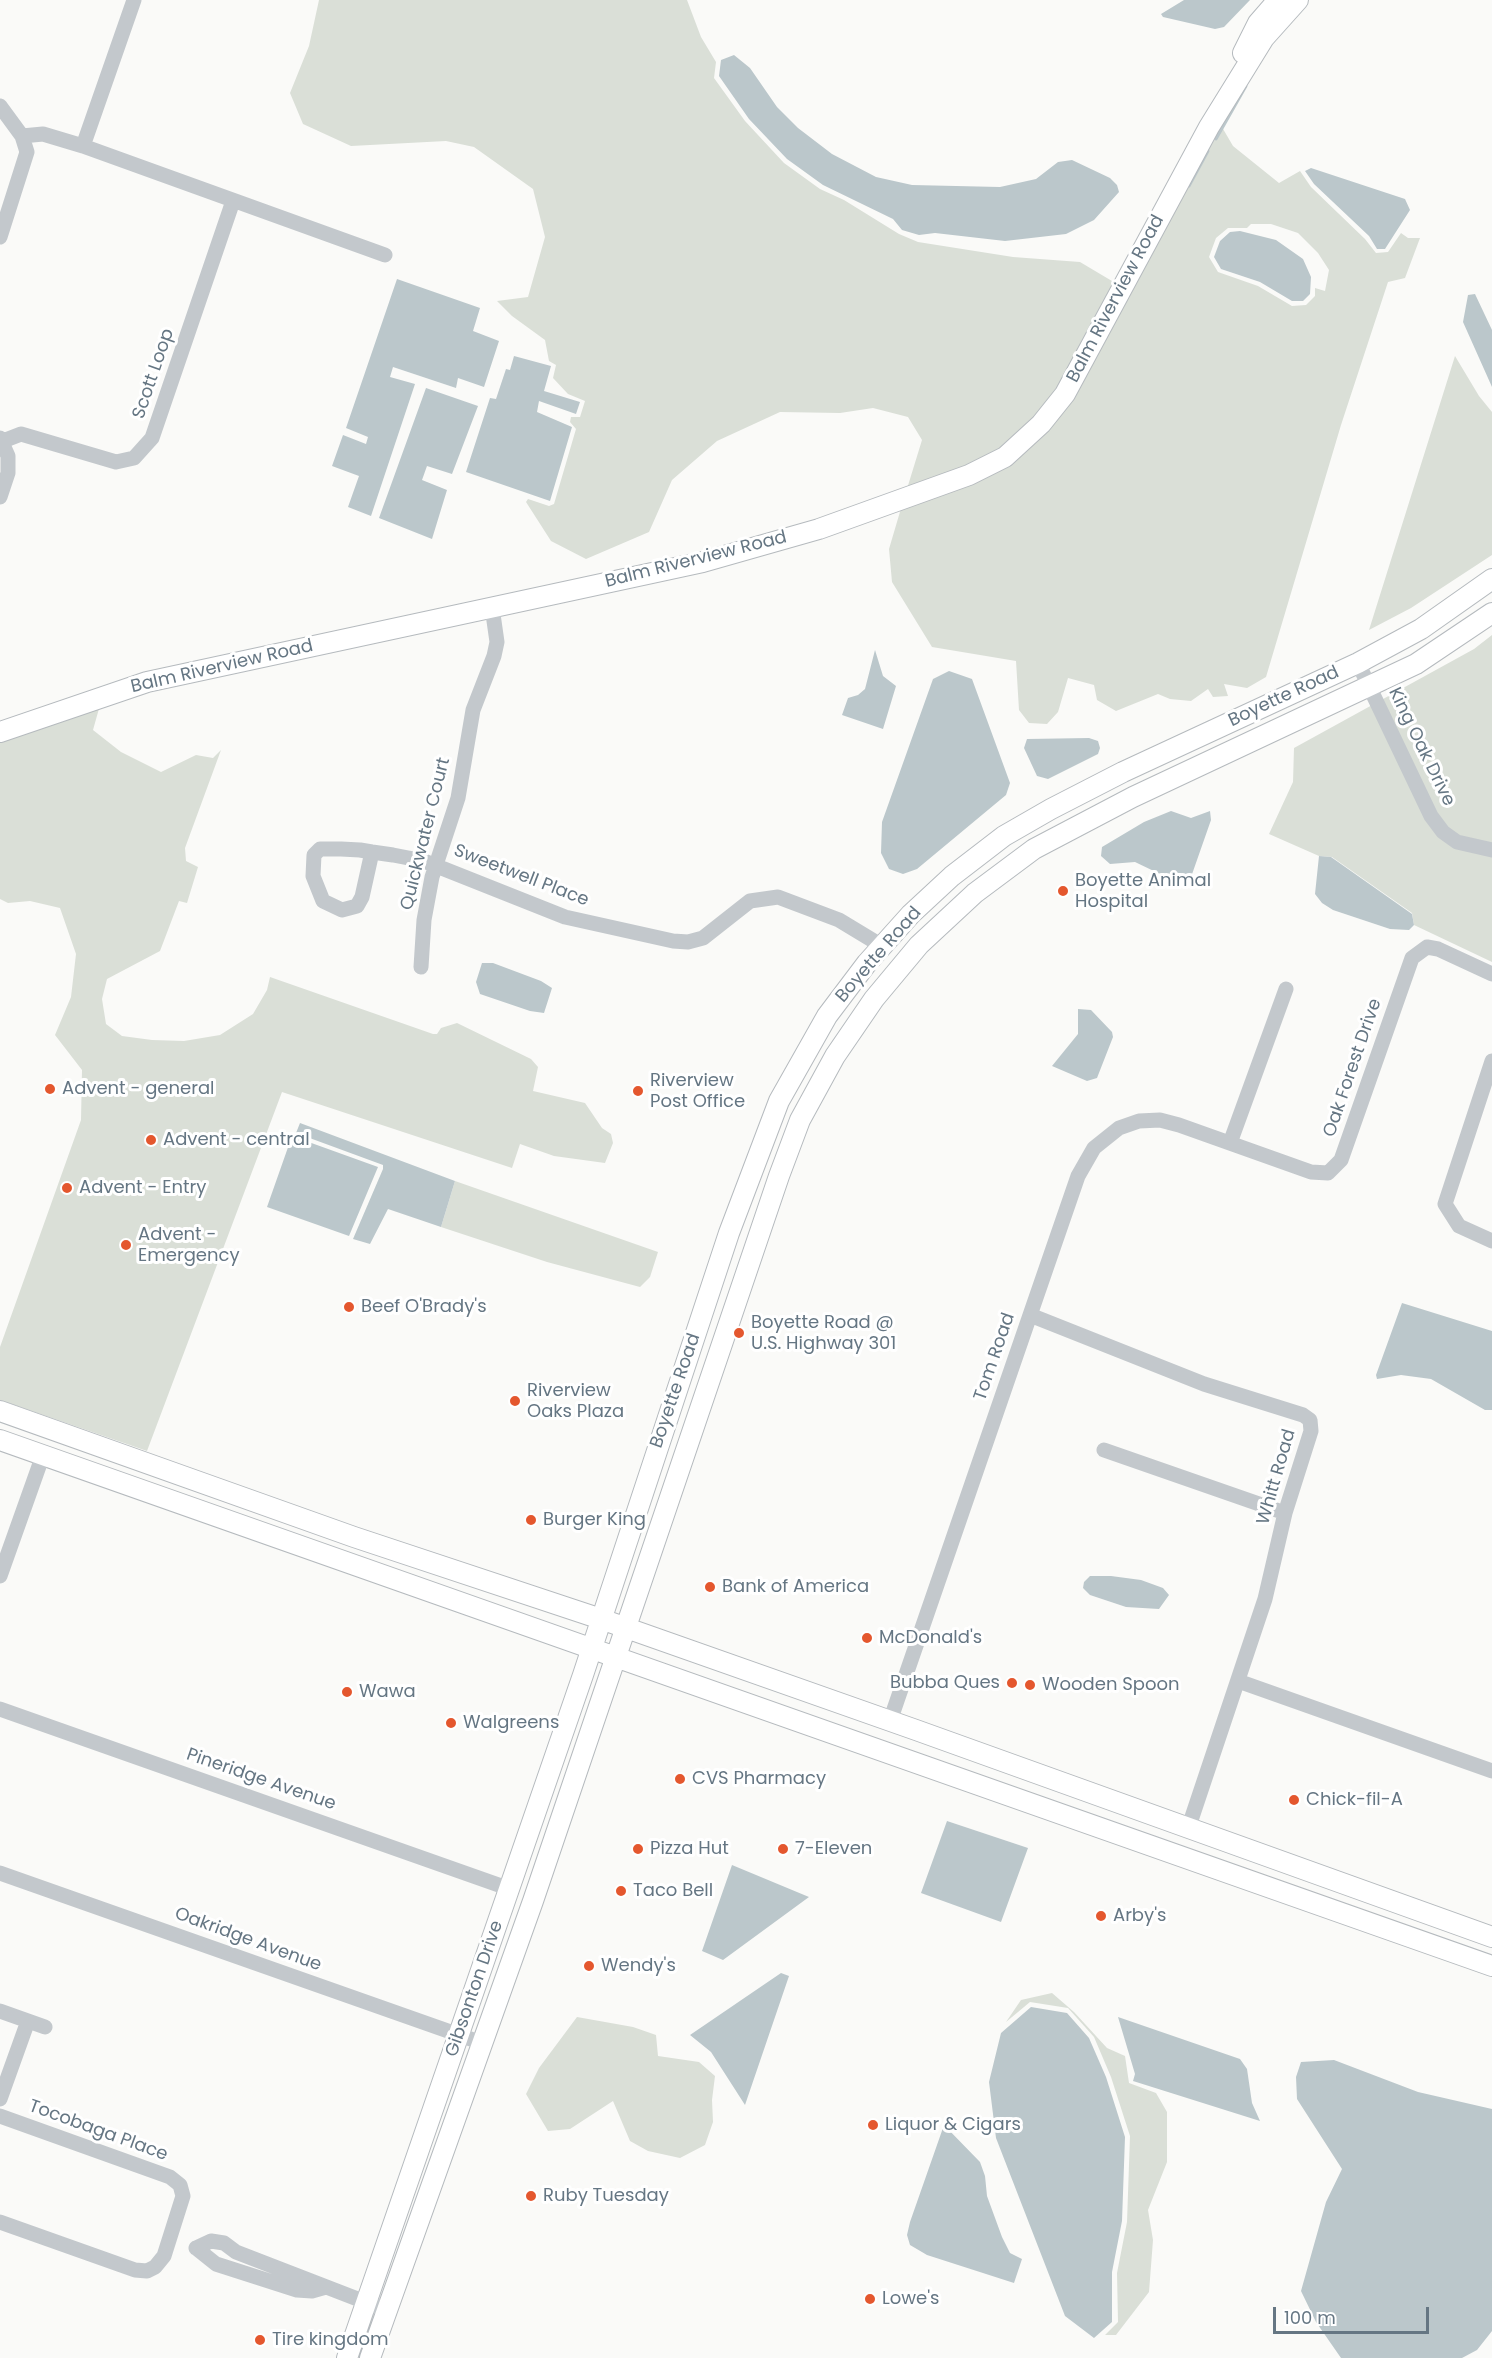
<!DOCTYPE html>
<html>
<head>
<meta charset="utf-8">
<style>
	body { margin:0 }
	#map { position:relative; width:1492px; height:2358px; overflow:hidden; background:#fafaf8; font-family:Poppins,sans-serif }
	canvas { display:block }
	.scale { position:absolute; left:1273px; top:2307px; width:156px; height:27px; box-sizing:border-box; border:3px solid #657683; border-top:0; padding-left:8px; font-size:18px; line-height:21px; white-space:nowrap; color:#657683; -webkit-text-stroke:4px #fff; paint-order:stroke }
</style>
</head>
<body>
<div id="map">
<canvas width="1492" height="2358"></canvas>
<div class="scale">100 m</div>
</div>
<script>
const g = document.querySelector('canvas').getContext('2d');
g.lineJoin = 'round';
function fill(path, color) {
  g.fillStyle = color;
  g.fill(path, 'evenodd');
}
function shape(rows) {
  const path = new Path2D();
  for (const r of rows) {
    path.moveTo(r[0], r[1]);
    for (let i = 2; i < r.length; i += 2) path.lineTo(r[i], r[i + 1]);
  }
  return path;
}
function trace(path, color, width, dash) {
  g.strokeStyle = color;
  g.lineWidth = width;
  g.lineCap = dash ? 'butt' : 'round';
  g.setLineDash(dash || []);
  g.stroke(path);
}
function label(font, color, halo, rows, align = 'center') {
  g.font = font + ' Poppins,sans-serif';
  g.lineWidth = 6;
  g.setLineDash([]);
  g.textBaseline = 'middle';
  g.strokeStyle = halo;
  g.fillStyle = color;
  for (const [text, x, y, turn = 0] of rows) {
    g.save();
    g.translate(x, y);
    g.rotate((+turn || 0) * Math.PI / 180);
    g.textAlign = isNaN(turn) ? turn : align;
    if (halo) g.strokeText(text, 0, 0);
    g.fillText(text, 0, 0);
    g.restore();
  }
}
const green = shape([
	[319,0,687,0,701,37,716,62,714,78,745,121,784,163,820,189,844,200,899,234,918,242,1013,257,1080,262,1117,284,1060,391,1001,452,906,492,922,440,908,417,873,408,840,413,780,412,717,441,672,480,649,532,586,559,551,541,526,502,528,499,549,506,554,504,576,429,570,422,571,417,580,417,585,401,568,394,553,378,556,365,549,361,545,340,512,316,497,301,528,297,545,237,533,189,474,147,446,141,351,146,303,124,290,93,309,46],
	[1219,122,1233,146,1279,183,1300,171,1311,187,1365,239,1376,253,1388,252,1401,233,1408,238,1420,238,1405,278,1388,282,1341,425,1266,677,1247,688,1224,684,1228,696,1213,697,1208,689,1191,701,1170,699,1158,694,1116,711,1097,700,1094,685,1068,678,1058,712,1047,724,1029,723,1019,710,1016,661,932,647,892,582,889,549,902,505,1028,445],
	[1251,224,1271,224,1298,233,1318,253,1329,270,1325,291,1315,288,1315,296,1306,305,1292,306,1258,286,1218,272,1209,257,1216,238,1228,228,1247,228],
	[1455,356,1479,396,1492,412,1492,555,1411,608,1369,630],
	[1492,635,1492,962,1414,925,1412,913,1332,857,1319,856,1269,834,1293,782,1294,748,1474,649],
	[100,705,93,730,121,752,161,772,196,755,213,758,221,750,185,848,186,861,198,867,187,903,179,901,160,951,107,979,102,999,106,1024,122,1036,152,1040,184,1041,220,1035,253,1014,267,990,270,977,433,1034,437,1034,441,1028,457,1023,531,1059,538,1067,533,1091,585,1103,602,1128,611,1134,613,1143,605,1163,554,1156,520,1144,512,1168,282,1092,147,1451,0,1400,0,1347,81,1120,82,1070,55,1035,71,997,76,954,60,908,30,901,8,903,0,899,0,739],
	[455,1181,658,1252,650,1277,640,1287,547,1262,441,1227],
	[1052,1993,1074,2012,1107,2048,1125,2056,1129,2083,1156,2093,1167,2112,1167,2162,1148,2210,1153,2240,1149,2292,1116,2335,1105,2335,1118,2322,1117,2273,1127,2222,1130,2136,1111,2077,1094,2037,1068,2008,1030,2002,1006,2022,1021,2000],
	[577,2017,633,2027,656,2035,658,2056,699,2062,715,2076,712,2100,713,2122,705,2145,680,2158,648,2151,630,2141,613,2101,570,2129,548,2131,526,2094,539,2068]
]);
const water = shape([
	[1184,0,1250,0,1224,27,1215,29,1163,17,1161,14],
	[734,55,750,68,777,107,798,128,832,154,876,177,912,185,1000,187,1036,179,1058,162,1072,160,1110,178,1117,185,1119,192,1094,220,1066,234,1005,241,935,233,919,235,902,230,893,219,823,185,787,159,749,119,719,76,721,60],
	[1311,168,1405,199,1410,210,1385,249,1377,249,1369,236,1314,184,1305,171],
	[1240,231,1276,240,1303,259,1311,277,1310,294,1303,301,1292,301,1260,282,1221,269,1214,257,1220,241,1230,232],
	[397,279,480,308,473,331,499,341,484,387,458,378,456,388,393,367,390,377,415,384,371,516,348,507,359,476,332,466,343,435,366,444,368,437,346,428],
	[1475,294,1492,330,1492,387,1463,322,1468,295],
	[514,356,551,366,544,391,580,402,576,414,539,401,537,412,572,427,550,501,466,472,490,398,496,399,506,369,510,370],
	[426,388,478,406,452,474,427,466,422,480,447,490,432,539,379,518],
	[875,650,883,676,896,686,883,729,842,715,848,698,858,695,865,689],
	[949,671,972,679,1010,783,1006,795,917,869,903,874,889,869,881,853,882,822,933,679],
	[1089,738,1098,741,1100,748,1098,754,1048,779,1037,776,1024,748,1027,739],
	[1171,811,1191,818,1210,811,1211,820,1190,880,1185,886,1135,862,1110,864,1101,856,1102,847,1144,822],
	[1319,856,1331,857,1412,914,1414,925,1409,930,1390,929,1333,910,1322,903,1315,894],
	[482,963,493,963,541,981,552,988,544,1013,530,1011,480,994,476,982],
	[1078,1009,1091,1010,1112,1032,1113,1037,1097,1078,1087,1081,1052,1066,1078,1034],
	[300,1123,455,1181,441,1227,388,1209,370,1244,353,1239,383,1169,383,1165,296,1133],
	[292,1136,378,1167,349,1236,267,1207],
	[1402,1303,1492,1331,1492,1410,1485,1410,1431,1379,1401,1375,1377,1379,1376,1375],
	[1090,1576,1111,1576,1141,1580,1163,1588,1169,1595,1159,1609,1126,1607,1090,1595,1083,1588,1084,1582],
	[947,1821,1028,1848,1001,1922,921,1893],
	[732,1865,809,1897,723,1960,702,1951],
	[781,1973,789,1976,745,2105,711,2052,690,2035],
	[1031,2007,1067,2013,1089,2038,1106,2077,1125,2137,1122,2221,1112,2272,1112,2322,1094,2338,1065,2316,996,2138,989,2082,1001,2033],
	[1118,2017,1240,2059,1247,2069,1252,2103,1260,2121,1133,2081,1135,2074],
	[1334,2060,1418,2092,1492,2109,1492,2331,1477,2350,1462,2358,1341,2358,1316,2322,1301,2291,1326,2202,1342,2169,1297,2099,1296,2077,1301,2062],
	[944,2125,980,2162,985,2176,987,2196,1002,2237,1010,2253,1022,2259,1014,2283,927,2255,910,2245,907,2235,910,2222]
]);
const stream = shape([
	[1216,139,1246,86],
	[1189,186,1208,151]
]);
const minor = shape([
	[0,106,22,136,27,152,0,237],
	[22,136,43,134,83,146,385,255],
	[83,146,134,0],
	[0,438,8,456,8,473,0,497],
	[3,441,21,434,116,462,134,458,152,438,233,201],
	[1358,663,1431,816,1443,832,1457,842,1492,850],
	[372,852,362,897,357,906,342,910,323,901,313,876,314,855,320,849,341,849,360,850,372,852,393,855,424,861,565,917,673,941,688,942,703,938,750,901,778,897,839,920,882,946],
	[421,967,424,920,432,877,458,798,473,710,494,656,497,642,492,607],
	[1492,1061,1445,1204,1459,1226,1492,1241],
	[1230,1143,1286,989],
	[1030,1315,1204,1384,1303,1415,1310,1420,1311,1431,1285,1513,1265,1599,1188,1829],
	[1104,1450,1285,1513],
	[0,1576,43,1455],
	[1238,1681,1492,1771],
	[0,1709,510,1889],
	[890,1721,1078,1176,1094,1148,1119,1128,1139,1121,1160,1120,1179,1125,1311,1172,1328,1173,1341,1160,1412,958,1427,947,1438,949,1492,974],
	[0,1873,482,2043],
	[0,2011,45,2027],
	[0,2099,28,2021],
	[0,2116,170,2177,180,2185,183,2196,164,2256,155,2267,147,2271,135,2270,0,2222],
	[196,2248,211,2241,224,2243,236,2252,386,2310],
	[196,2248,216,2264,297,2290,312,2291,326,2287]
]);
const major = shape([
	[1243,53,1258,23,1278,0],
	[0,732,147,682,703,562,819,529,969,475,1005,457,1041,424,1065,394,1209,127,1264,38,1298,0],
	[0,1411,354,1537,601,1619,916,1730,1492,1937],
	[0,1440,1492,1966],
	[347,2358,583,1675,729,1233,779,1101,827,1016,867,963,911,914,952,876,1004,836,1051,809,1123,772,1358,663,1421,629,1492,579],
	[370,2358,533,1901,779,1176,800,1120,835,1056,874,999,919,945,975,893,1034,849,1133,797,1416,664,1492,613]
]);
const markers = [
	[1063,891,6,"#e4572e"],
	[50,1089,6,"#e4572e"],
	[638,1091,6,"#e4572e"],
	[151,1140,6,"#e4572e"],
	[67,1188,6,"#e4572e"],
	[126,1245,6,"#e4572e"],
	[349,1307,6,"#e4572e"],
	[739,1333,6,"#e4572e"],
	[515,1401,6,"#e4572e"],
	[531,1520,6,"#e4572e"],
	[710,1587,6,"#e4572e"],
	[867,1638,6,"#e4572e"],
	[1012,1683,6,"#e4572e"],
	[1030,1685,6,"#e4572e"],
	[347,1692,6,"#e4572e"],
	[451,1723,6,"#e4572e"],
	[680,1779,6,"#e4572e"],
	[1294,1800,6,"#e4572e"],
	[638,1849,6,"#e4572e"],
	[783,1849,6,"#e4572e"],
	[621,1891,6,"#e4572e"],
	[1101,1916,6,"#e4572e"],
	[589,1966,6,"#e4572e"],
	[873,2125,6,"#e4572e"],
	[531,2196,6,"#e4572e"],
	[870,2299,6,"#e4572e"],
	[260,2340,6,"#e4572e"]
];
const streetNames = [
	["Balm Riverview Road",1116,299,-62],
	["Scott Loop",154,374,-71],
	["Balm Riverview Road",696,560,-14],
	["Balm Riverview Road",222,667,-13],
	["Boyette Road",1284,697,-25],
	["King Oak Drive",1421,747,64],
	["Quickwater Court",426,834,-76],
	["Sweetwell Place",521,876,21],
	["Boyette Road",879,955,-49],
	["Oak Forest Drive",1353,1068,-71],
	["Tom Road",995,1357,-71],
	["Boyette Road",676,1391,-71],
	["Whitt Road",1277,1477,-74],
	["Pineridge Avenue",261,1780,19],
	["Oakridge Avenue",248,1940,20],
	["Gibsonton Drive",475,1989,-71],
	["Tocobaga Place",98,2131,20]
];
const poiNames = [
	["Boyette Animal",1075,881],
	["Hospital",1075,902],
	["Riverview",650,1081],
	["Post Office",650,1102],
	["Advent - general",62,1089],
	["Advent - central",163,1140],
	["Advent - Entry",79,1188],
	["Advent -",138,1235],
	["Emergency",138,1256],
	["Beef O'Brady's",361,1307],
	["Boyette Road @",751,1323],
	["U.S. Highway 301",751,1344],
	["Riverview",527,1391],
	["Oaks Plaza",527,1412],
	["Burger King",543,1520],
	["Bank of America",722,1587],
	["McDonald's",879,1638],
	["Bubba Ques",1000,1683,"right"],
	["Wooden Spoon",1042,1685],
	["Wawa",359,1692],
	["Walgreens",463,1723],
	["CVS Pharmacy",692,1779],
	["Chick-fil-A",1306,1800],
	["Pizza Hut",650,1849],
	["7-Eleven",795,1849],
	["Taco Bell",633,1891],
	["Arby's",1113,1916],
	["Wendy's",601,1966],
	["Liquor & Cigars",885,2125],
	["Ruby Tuesday",543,2196],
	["Lowe's",882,2299],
	["Tire kingdom",272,2340]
];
fill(green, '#dadfd7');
fill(water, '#bbc7cb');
trace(stream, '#bbc7cb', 3);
trace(major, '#b5babe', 22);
trace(minor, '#c3c8cc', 15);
trace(major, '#fff', 20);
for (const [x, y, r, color] of markers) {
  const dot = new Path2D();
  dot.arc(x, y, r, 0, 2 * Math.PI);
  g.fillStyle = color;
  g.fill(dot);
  trace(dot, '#fff', 2);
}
label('18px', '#657683', '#fff', streetNames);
label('18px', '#657683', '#fff', poiNames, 'left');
</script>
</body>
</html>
